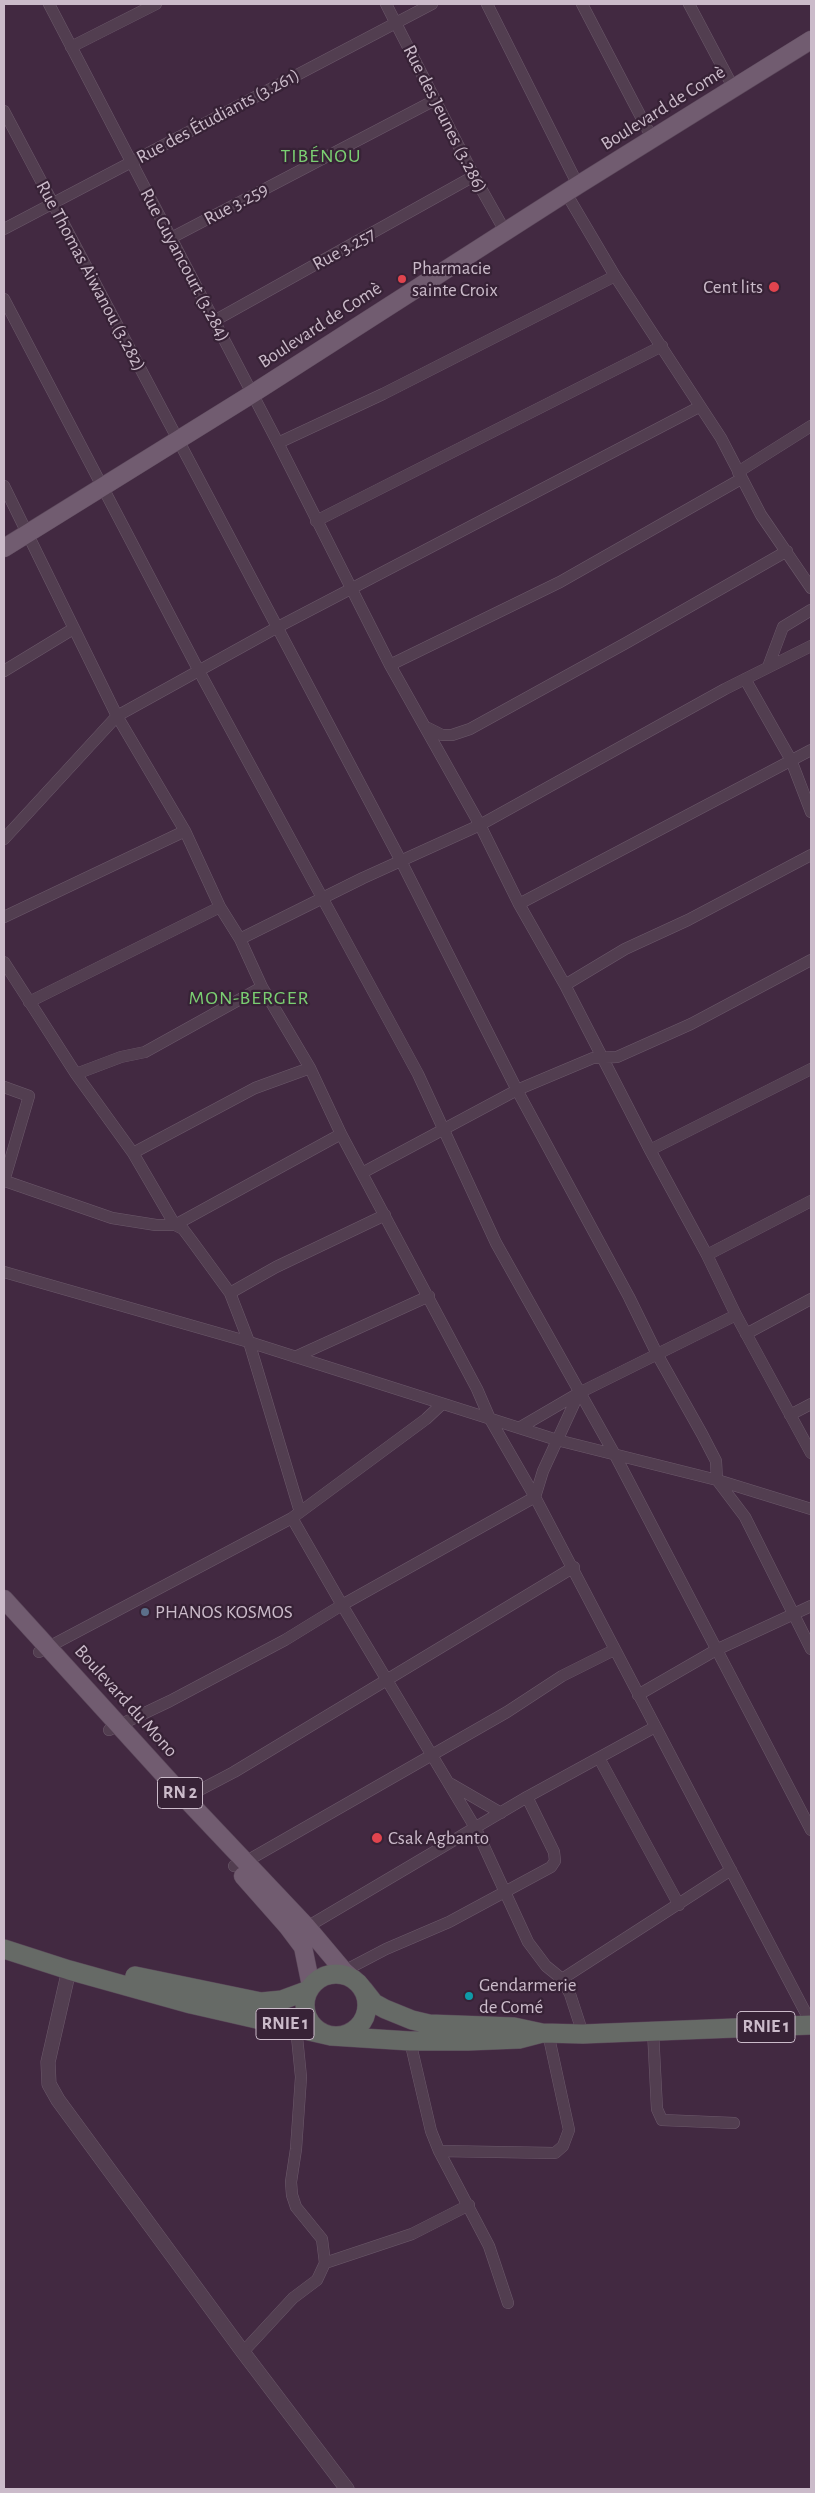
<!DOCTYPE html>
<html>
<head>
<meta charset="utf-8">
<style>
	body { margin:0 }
	#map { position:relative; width:815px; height:2493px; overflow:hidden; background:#422941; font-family:"Alegreya Sans",sans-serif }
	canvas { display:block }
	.frame { position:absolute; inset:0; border:5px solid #cbbbca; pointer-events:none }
</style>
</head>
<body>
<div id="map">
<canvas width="815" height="2493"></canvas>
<div class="frame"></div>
</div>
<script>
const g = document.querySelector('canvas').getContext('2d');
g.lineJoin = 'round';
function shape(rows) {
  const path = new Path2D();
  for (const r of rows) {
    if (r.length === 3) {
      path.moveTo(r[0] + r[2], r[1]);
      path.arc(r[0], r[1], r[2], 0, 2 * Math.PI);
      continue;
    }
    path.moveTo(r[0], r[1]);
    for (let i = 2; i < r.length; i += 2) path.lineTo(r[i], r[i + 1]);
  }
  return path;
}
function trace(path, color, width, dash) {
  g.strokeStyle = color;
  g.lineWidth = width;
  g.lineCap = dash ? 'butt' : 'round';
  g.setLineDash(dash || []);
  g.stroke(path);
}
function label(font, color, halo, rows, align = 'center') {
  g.font = font + ' "Alegreya Sans",sans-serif';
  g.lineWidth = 4.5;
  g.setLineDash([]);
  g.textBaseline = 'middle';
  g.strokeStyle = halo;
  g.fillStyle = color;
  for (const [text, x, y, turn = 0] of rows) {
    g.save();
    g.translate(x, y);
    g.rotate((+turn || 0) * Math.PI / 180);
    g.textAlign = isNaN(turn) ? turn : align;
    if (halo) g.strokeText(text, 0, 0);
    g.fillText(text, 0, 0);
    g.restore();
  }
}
const minor = shape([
	[49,4,278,443,390,665,480,825,519,904,565,985,650,1150,707,1255,736,1315,811,1453],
	[386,4,474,176,506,233],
	[487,4,578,185],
	[582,4,652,138],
	[689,4,734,89],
	[71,47,156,4],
	[4,111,401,861,517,1090,629,1297,657,1354,702,1434,716,1461,717,1480,745,1517,811,1649],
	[566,193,615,276,721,438,761,515,811,588],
	[4,229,432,4],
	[171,238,435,100],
	[4,299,199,671,418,1074,496,1243,615,1455,811,1830],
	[214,321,474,176],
	[278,443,383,394,615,276],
	[738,472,811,426],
	[4,486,117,716,185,831,220,907,240,939,262,987,310,1068,341,1134,477,1389,490,1419,535,1497],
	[316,521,662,346],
	[390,665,560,582,741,479],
	[768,667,783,627,811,610],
	[4,671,73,629],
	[745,679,791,760,811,812],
	[428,728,442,735,452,735,470,729,626,643,787,551],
	[4,839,117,716,276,628,699,407],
	[519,904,811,750],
	[4,917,185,831],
	[240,939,363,878,480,825,725,689,811,646],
	[4,962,76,1074,133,1153,175,1225,183,1229,192,1241,230,1293,249,1342,300,1512],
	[565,985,625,949,688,920,811,855],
	[29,1002,220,907],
	[76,1074,121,1057,145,1052,262,987],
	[4,1087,29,1096,4,1181],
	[650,1150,811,1069],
	[133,1153,255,1088,310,1068],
	[362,1173,517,1090,593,1058,617,1057,691,1024,811,960],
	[5,1181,112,1218,156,1225,175,1225,341,1134],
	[707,1255,811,1201],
	[4,1272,249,1342,557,1440,717,1480,811,1509],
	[230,1293,276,1267,385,1215],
	[746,1334,811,1299],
	[295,1357,429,1296],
	[790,1415,811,1404],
	[519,1428,579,1393,736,1315],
	[535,1497,543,1471,579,1393],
	[39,1652,292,1518,426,1419,442,1404],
	[638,1695,716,1650,811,1606],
	[109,1730,170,1701,285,1640,342,1605,292,1518],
	[599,1758,679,1905],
	[451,1784,501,1813],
	[175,1803,234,1772,574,1567],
	[234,1866,245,1862,507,1712,562,1676,614,1650],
	[307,1927,527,1797,655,1727],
	[344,1971,386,1949,449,1922,551,1867,555,1861,554,1852,527,1797],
	[562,1979,731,1870],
	[653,2031,657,2109,662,2120,734,2123],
	[583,2034,570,1994,562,1979,546,1966,528,1942,476,1829,342,1605,535,1497,811,2023],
	[410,2041,431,2131,439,2151,489,2246,508,2303],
	[439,2151,555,2153,563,2146,569,2130,548,2033],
	[325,2263,412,2234,469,2205],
	[243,2352,293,2298,317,2280,325,2263,322,2239,296,2207,292,2195,291,2182,296,2149,301,2077,296,2027]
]);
const tertiary = shape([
	[69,1970,48,2062,49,2084,58,2100,243,2352,347,2489]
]);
const primary = shape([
	[4,548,252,394,578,185,811,40],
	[4,1599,185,1798,307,1927,344,1971,359,1984],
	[243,1876,288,1927,303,1947,311,1986]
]);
const trunk = shape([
	[4,1949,69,1970,191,2004,331,2036,410,2041,468,2041,519,2039,542,2033],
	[336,2005,31],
	[135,1976,261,2002,282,2000,309,1990],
	[363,1989,374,2003,385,2009,412,2020,429,2024,514,2027,542,2033,583,2034,811,2025]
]);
const markers = [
	[402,279,5,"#e0444e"],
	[774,287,6,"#e0444e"],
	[145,1612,5,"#5c6f8a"],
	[377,1838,6,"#e0444e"],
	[469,1996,5,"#0f9aa8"]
];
const shields = [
	[180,1793,45],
	[285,2024,58],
	[766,2027,58]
];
const shieldNames = [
	["RN 2",180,1793],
	["RNIE 1",285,2024],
	["RNIE 1",766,2027]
];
const streetNames = [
	["Boulevard de Comè",663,108,-32],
	["Rue des Étudiants (3.261)",218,116,-28],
	["Rue des Jeunes (3.286)",445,119,63],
	["Rue 3.259",236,204,-28],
	["Rue 3.257",344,249,-29],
	["Rue Guyancourt (3.284)",185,265,62],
	["Rue Thomas Aiwanou (3.282)",91,276,62],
	["Boulevard de Comè",320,325,-33],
	["Boulevard du Mono",126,1701,48]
];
const poiNames = [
	["Pharmacie",412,268],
	["sainte Croix",412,290],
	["Cent lits",763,287,"right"],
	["PHANOS KOSMOS",155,1612],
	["Csak Agbanto",388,1838],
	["Gendarmerie",479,1985],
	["de Comé",479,2007]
];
const neighbourhoodNames = [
	["TIBÉNOU",321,156],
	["MON-BERGER",249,998]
];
trace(minor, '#6c596b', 12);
trace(tertiary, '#6c596b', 15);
trace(primary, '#5b475a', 19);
trace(trunk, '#594558', 20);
trace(minor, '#523e50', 11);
trace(tertiary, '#523e50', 14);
trace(primary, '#715c70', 18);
trace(trunk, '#666a66', 19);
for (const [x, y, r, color] of markers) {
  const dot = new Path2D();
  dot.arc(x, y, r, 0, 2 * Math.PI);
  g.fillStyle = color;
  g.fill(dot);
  trace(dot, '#372236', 2);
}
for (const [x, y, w] of shields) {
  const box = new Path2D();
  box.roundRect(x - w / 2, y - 15.5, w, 31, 4);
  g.fillStyle = '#372236';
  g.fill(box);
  trace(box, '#cbbbca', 1);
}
label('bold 18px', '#cbbbca', null, shieldNames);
label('19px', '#cbbbca', '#372236', streetNames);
label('19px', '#cbbbca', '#372236', poiNames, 'left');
g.letterSpacing = '1px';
label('20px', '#7bcf72', '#372236', neighbourhoodNames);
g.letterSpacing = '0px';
</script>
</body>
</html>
